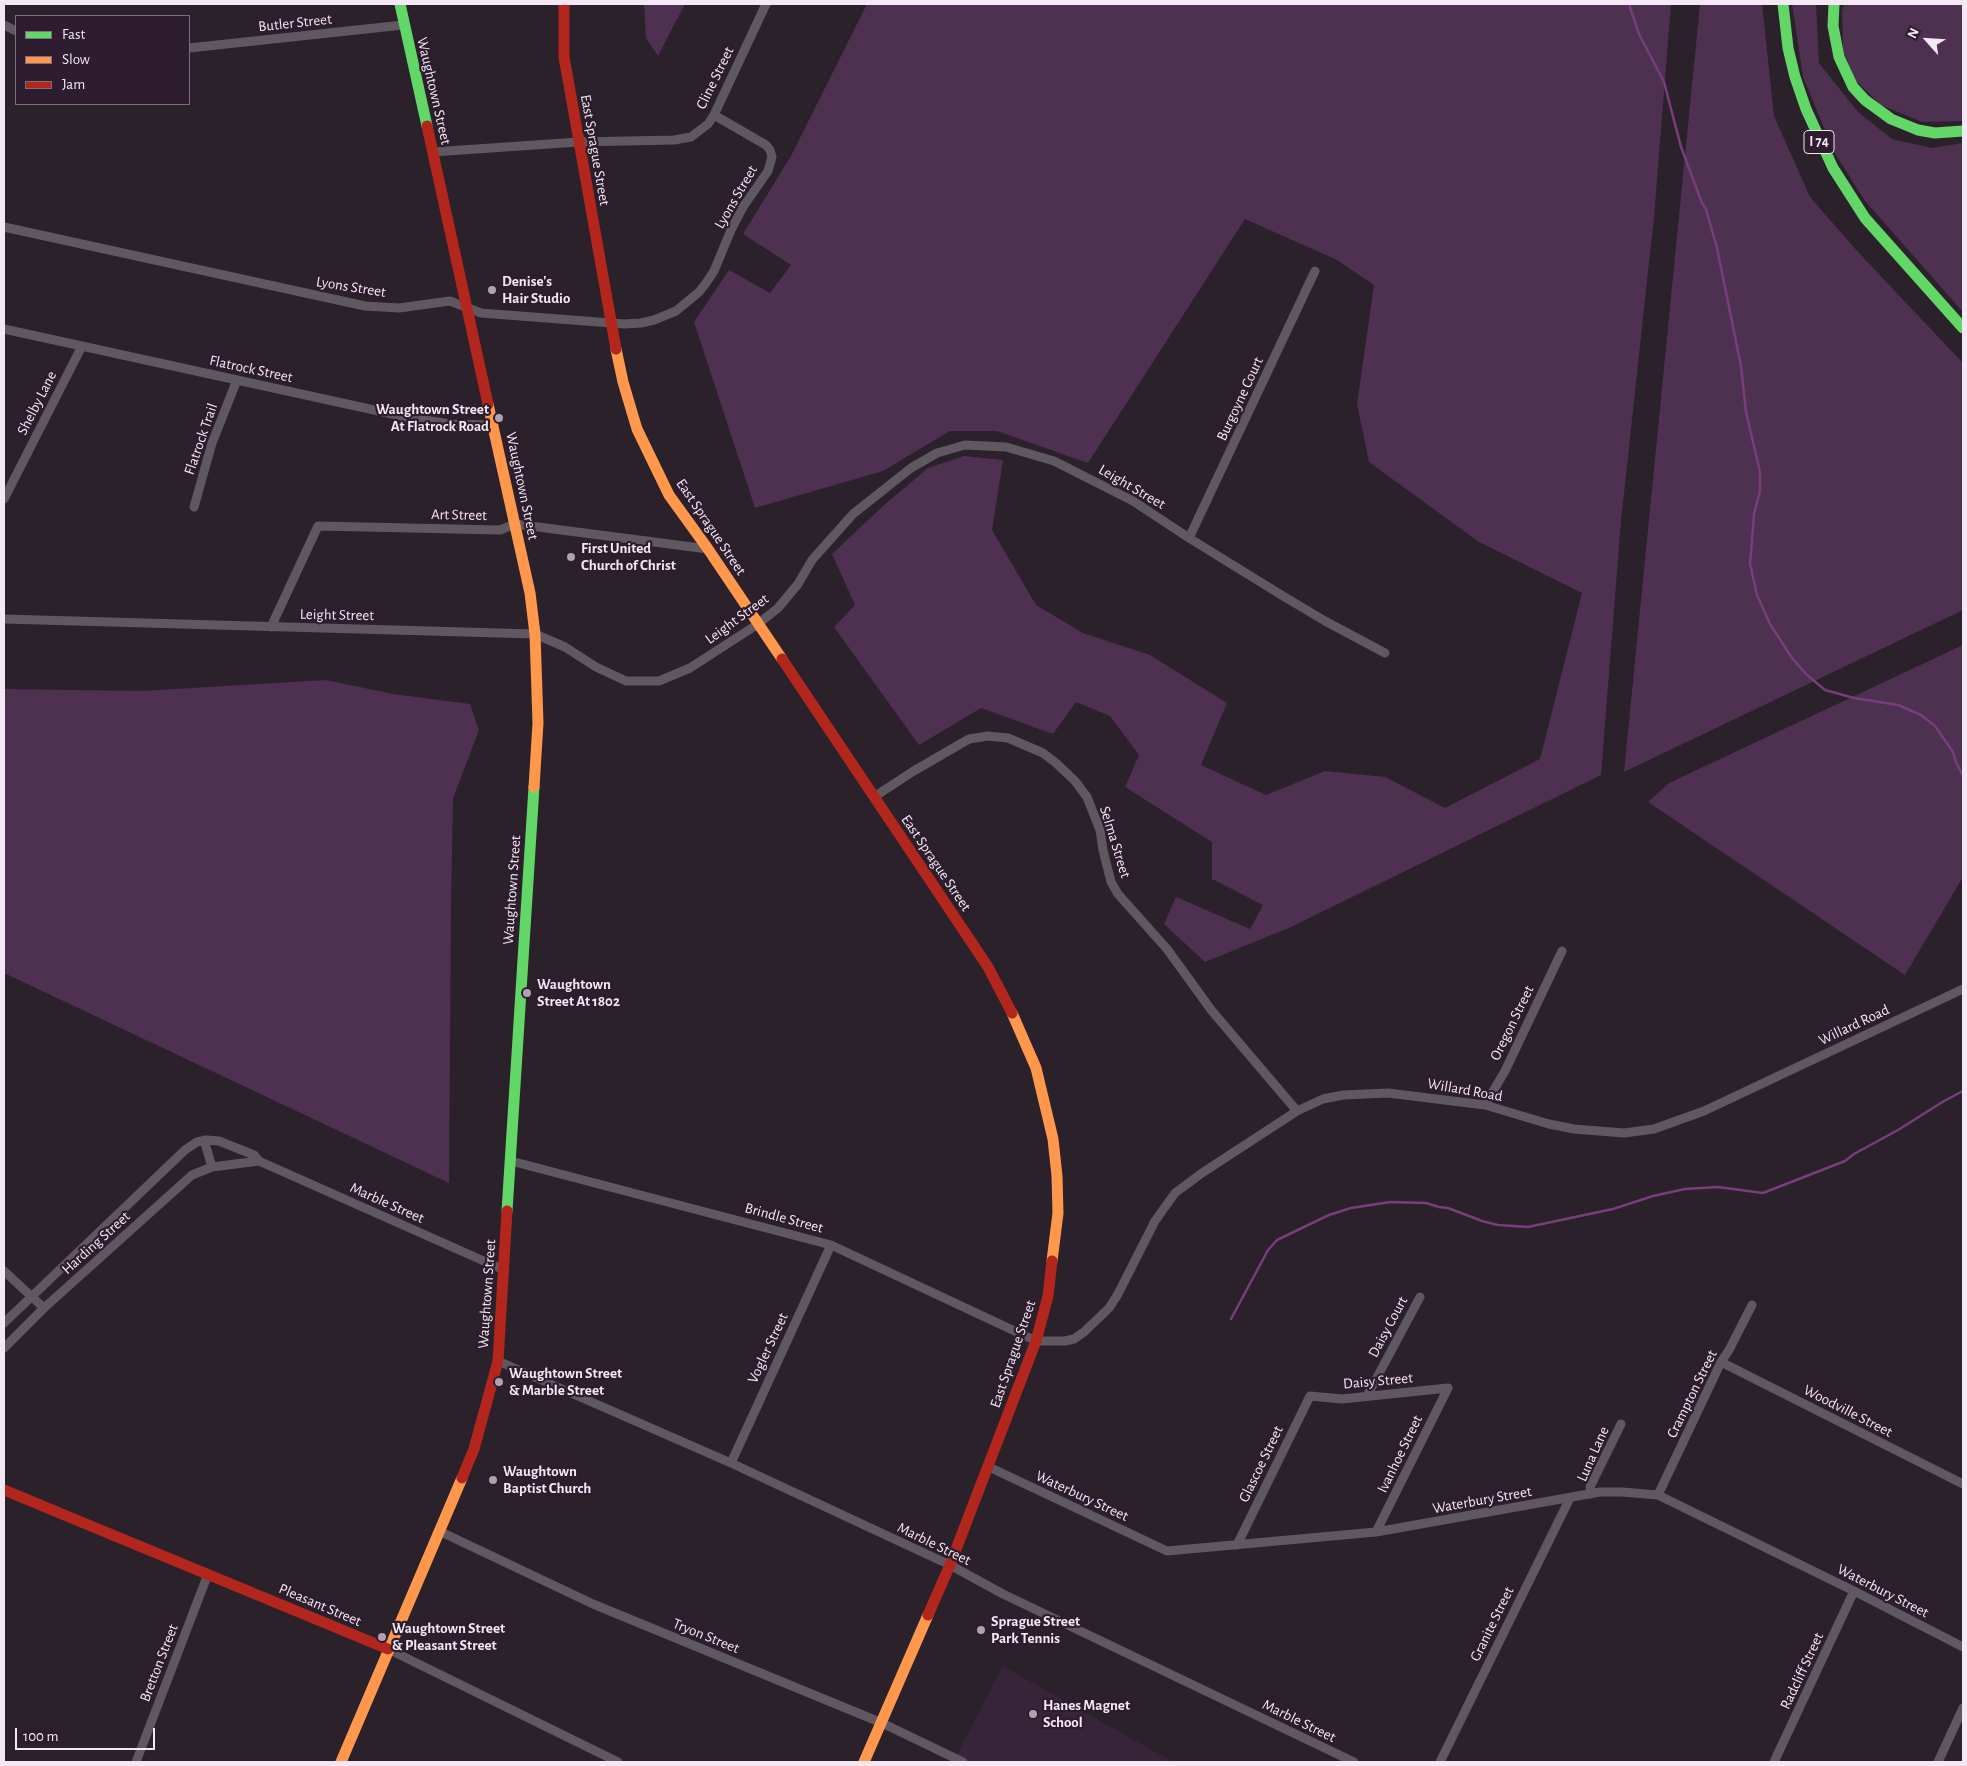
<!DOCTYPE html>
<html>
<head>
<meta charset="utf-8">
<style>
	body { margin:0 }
	#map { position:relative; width:1967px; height:1766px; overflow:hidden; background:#2a212a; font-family:"Alegreya Sans",sans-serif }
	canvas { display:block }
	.frame { position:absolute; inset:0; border:5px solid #f3e8f3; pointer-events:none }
	.legend { position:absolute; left:15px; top:15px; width:175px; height:90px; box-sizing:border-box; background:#2d1d2e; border:1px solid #7c6e7d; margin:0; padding:6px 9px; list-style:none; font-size:15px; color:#f3e8f3 }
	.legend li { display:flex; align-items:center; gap:10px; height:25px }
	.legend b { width:25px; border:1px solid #7c6e7d }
	.north { position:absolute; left:1902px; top:15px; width:50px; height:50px; -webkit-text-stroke:4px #2d1d2e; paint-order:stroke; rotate:296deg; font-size:14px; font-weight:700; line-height:20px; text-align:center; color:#f3e8f3 }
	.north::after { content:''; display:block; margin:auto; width:18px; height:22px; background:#f3e8f3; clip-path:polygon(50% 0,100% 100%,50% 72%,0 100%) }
	.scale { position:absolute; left:15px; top:1728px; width:140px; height:22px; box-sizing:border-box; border:2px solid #f3e8f3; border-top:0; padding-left:6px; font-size:15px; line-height:18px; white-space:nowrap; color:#f3e8f3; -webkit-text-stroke:4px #2d1d2e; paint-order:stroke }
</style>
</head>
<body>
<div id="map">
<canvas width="1967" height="1766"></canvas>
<div class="frame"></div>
<ul class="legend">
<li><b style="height:6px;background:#63d668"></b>Fast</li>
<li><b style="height:6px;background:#ff974d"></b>Slow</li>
<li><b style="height:6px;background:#b3261e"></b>Jam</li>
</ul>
<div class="north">N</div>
<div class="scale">100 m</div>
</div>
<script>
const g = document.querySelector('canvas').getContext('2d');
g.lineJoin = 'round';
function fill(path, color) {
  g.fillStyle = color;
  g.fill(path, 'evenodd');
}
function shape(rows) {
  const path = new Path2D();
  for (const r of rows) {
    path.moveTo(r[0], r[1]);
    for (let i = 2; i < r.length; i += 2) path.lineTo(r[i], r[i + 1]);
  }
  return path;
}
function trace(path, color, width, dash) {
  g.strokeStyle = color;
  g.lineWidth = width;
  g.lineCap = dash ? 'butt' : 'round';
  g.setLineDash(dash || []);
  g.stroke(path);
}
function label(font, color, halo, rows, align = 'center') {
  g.font = font + ' "Alegreya Sans",sans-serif';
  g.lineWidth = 4.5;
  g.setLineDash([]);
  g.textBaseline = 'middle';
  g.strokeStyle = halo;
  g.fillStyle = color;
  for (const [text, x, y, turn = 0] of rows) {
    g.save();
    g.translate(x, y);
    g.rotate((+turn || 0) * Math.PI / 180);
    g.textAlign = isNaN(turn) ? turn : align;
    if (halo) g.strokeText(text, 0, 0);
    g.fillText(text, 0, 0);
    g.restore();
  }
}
const built = shape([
	[1003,1666,1173,1762,953,1762]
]);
const green = shape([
	[644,4,685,4,658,56,646,38],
	[867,4,1671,4,1654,217,1621,521,1601,775,1291,927,1205,962,1164,924,1176,897,1250,929,1263,905,1212,879,1212,842,1125,787,1139,755,1110,716,1076,702,1053,734,981,708,919,745,834,627,855,605,832,554,884,505,928,468,964,456,1003,460,992,530,1036,605,1083,633,1150,655,1227,703,1201,765,1266,795,1325,771,1385,777,1445,808,1540,759,1582,593,1479,542,1369,462,1357,404,1374,285,1337,260,1245,219,1088,463,997,431,950,431,883,471,755,508,694,322,729,270,770,293,791,265,743,234,791,156],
	[1700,4,1762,4,1774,116,1810,197,1858,252,1963,363,1963,610,1624,772],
	[1792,4,1816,4,1819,63,1858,112,1892,139,1932,148,1963,143,1963,312,1865,201,1834,152,1803,77],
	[1844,4,1963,4,1963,121,1922,122,1881,105,1856,81,1843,51,1842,12],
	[1963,645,1963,877,1905,975,1648,802,1669,783],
	[326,680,393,694,470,704,479,730,453,798,451,907,449,1183,4,973,4,689,141,691]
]);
const stream = shape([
	[1629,4,1639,34,1664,82,1681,147,1702,203,1706,209,1717,248,1741,366,1746,412,1760,472,1760,491,1754,514,1750,564,1757,595,1770,624,1792,658,1806,674,1825,690,1854,698,1898,705,1921,715,1935,726,1953,752,1956,762,1963,776],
	[1231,1319,1268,1250,1277,1240,1329,1215,1351,1208,1390,1202,1426,1203,1439,1207,1448,1208,1482,1221,1498,1225,1528,1227,1613,1209,1653,1196,1685,1189,1718,1187,1763,1193,1845,1161,1854,1154,1898,1130,1944,1101,1963,1091]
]);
const street = shape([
	[4,25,16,31],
	[189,48,403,25],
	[433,152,578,142,674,140,691,137,708,124,714,115,766,4],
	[4,227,365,306,399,308,450,301,481,313,624,324,641,323,654,320,676,311,699,292,706,283,714,271,731,230,743,207,768,171,772,157,770,150,766,145,714,115],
	[4,329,406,417,450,424,494,425],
	[4,499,82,346],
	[194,507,212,443,237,380],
	[1189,538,1315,271],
	[4,619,535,634,565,647,596,667,626,681,659,681,690,668,758,624,778,608,798,584,812,560,853,514,911,468,937,453,965,445,1006,447,1054,461,1133,501,1189,538,1283,596,1325,621,1385,653],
	[271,627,318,526,500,530,515,524,708,549],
	[874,797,912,772,969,739,988,736,1008,738,1043,753,1056,763,1075,781,1087,797,1100,830,1103,850,1111,882,1118,894,1167,949,1212,1011,1297,1111],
	[1485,1105,1505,1071,1562,951],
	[204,1140,212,1167],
	[511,1161,831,1245,1036,1341,1065,1341,1074,1339,1084,1332,1109,1308,1118,1294,1155,1221,1175,1193,1202,1173,1297,1111,1323,1099,1343,1095,1388,1093,1485,1105,1549,1124,1574,1129,1624,1133,1654,1129,1704,1111,1963,989],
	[4,1271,44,1308],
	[4,1323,185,1150,197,1142,207,1140,219,1141,254,1155,259,1161,504,1270],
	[4,1348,44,1308,192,1175,212,1167,259,1161],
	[498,1361,731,1463,950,1565,1003,1594,1354,1762],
	[1721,1362,1963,1484],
	[1367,1396,1420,1297],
	[731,1463,831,1245],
	[989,1467,1167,1551,1376,1532,1600,1492,1622,1492,1658,1495,1854,1591,1963,1647],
	[1591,1494,1590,1487,1621,1424],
	[1658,1495,1721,1362,1729,1350,1752,1305],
	[439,1531,593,1604,882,1723,963,1762],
	[1376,1532,1448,1388],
	[1237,1545,1310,1396,1342,1399,1448,1388],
	[388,1649,618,1762],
	[136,1762,208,1574],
	[1440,1762,1570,1498],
	[1774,1762,1854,1591],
	[1938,1762,1963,1708]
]);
const fast = shape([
	[400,4,427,126],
	[1783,4,1788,48,1795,77,1806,109,1833,168,1865,218,1963,328],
	[1834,4,1833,26,1839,57,1853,87,1865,100,1891,119,1918,130,1935,133,1963,131],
	[507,1211,534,787]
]);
const slow = shape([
	[616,349,623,382,637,429,669,495,708,549,782,659],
	[488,404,530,593,535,634,538,723,534,787],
	[1012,1013,1036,1068,1053,1139,1057,1176,1058,1213,1052,1261],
	[341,1762,462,1478],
	[864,1762,928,1615]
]);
const jam = shape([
	[564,4,564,57,616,349],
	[427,126,488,404],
	[782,659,988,967,1012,1013],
	[462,1478,474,1449,498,1361,507,1211],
	[4,1490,388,1649],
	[928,1615,950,1565,1036,1341,1048,1296,1052,1261]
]);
const markers = [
	[492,290,5,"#ada2ad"],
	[499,418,5,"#ada2ad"],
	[571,557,5,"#ada2ad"],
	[527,993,5,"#ada2ad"],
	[499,1382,5,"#ada2ad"],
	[493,1480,5,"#ada2ad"],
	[981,1630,5,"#ada2ad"],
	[382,1637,5,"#ada2ad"],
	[1033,1714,5,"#ada2ad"]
];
const shields = [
	[1819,142,30]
];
const shieldNames = [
	["I 74",1819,142]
];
const streetNames = [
	["Butler Street",295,23,-6],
	["Cline Street",715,78,-64],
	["Waughtown Street",434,91,77],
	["East Sprague Street",595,150,80],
	["Lyons Street",736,197,-60],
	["Lyons Street",351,287,9],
	["Flatrock Street",251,369,12],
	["Burgoyne Court",1240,399,-65],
	["Shelby Lane",37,403,-63],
	["Flatrock Trail",201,439,-71],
	["Waughtown Street",522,486,78],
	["Leight Street",1132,487,30],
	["Art Street",459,515,1],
	["East Sprague Street",711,527,56],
	["Leight Street",337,615,1],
	["Leight Street",737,619,-36],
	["Selma Street",1115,842,73],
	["East Sprague Street",936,863,56],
	["Waughtown Street",512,890,-86],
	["Oregon Street",1512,1023,-64],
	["Willard Road",1854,1025,-25],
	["Willard Road",1465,1090,10],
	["Marble Street",387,1203,24],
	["Brindle Street",784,1218,15],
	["Harding Street",96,1243,-42],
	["Waughtown Street",487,1294,-86],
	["Daisy Court",1388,1327,-62],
	["Vogler Street",768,1348,-65],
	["East Sprague Street",1013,1354,-71],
	["Daisy Street",1378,1381,-5],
	["Crampton Street",1692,1394,-64],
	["Woodville Street",1848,1411,27],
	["Ivanhoe Street",1400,1454,-64],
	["Luna Lane",1593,1454,-66],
	["Glascoe Street",1261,1464,-64],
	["Waterbury Street",1082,1496,25],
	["Waterbury Street",1482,1500,-10],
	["Marble Street",934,1544,26],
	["Waterbury Street",1883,1591,27],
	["Pleasant Street",320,1605,23],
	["Granite Street",1492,1624,-64],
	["Tryon Street",706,1636,22],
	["Bretton Street",159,1663,-69],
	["Radcliff Street",1802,1671,-65],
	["Marble Street",1299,1721,26]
];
const poiNames = [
	["Denise's",502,281],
	["Hair Studio",502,298],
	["Waughtown Street",489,409,"right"],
	["At Flatrock Road",489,426,"right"],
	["First United",581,548],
	["Church of Christ",581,565],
	["Waughtown",537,984],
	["Street At 1802",537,1001],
	["Waughtown Street",509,1373],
	["& Marble Street",509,1390],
	["Waughtown",503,1471],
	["Baptist Church",503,1488],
	["Sprague Street",991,1621],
	["Park Tennis",991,1638],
	["Waughtown Street",392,1628],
	["& Pleasant Street",392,1645],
	["Hanes Magnet",1043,1705],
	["School",1043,1722]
];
fill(built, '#382439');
fill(green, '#4e3051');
trace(stream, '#763e7a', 2.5);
trace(street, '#605860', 9);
trace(fast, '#63d668', 11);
trace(slow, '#ff974d', 11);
trace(jam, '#b3261e', 11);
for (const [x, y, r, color] of markers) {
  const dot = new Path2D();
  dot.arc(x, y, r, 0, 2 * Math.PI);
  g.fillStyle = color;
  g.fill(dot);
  trace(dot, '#2d1d2e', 2);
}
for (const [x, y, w] of shields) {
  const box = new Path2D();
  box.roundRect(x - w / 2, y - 11.5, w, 23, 4);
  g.fillStyle = '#2d1d2e';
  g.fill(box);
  trace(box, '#f3e8f3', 1);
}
label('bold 14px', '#f3e8f3', null, shieldNames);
label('15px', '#f3e8f3', '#2d1d2e', streetNames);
label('bold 15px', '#f3e8f3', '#2d1d2e', poiNames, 'left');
</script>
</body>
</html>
